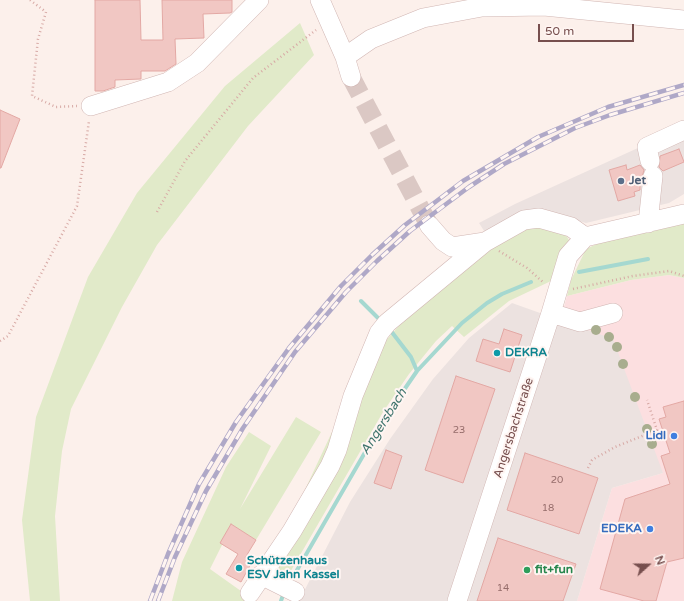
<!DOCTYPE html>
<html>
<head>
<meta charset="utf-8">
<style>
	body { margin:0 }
	#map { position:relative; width:684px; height:601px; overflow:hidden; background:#fcf0eb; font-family:"Varela Round",sans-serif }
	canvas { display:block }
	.north { position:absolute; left:628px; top:545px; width:40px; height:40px; -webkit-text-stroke:3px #fff5f2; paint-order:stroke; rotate:69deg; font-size:11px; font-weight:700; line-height:16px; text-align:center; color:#774f4e }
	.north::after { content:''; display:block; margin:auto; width:14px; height:18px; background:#774f4e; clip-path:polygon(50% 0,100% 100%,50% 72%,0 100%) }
	.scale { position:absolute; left:538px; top:24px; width:96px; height:18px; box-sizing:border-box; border:2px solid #774f4e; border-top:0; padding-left:5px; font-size:12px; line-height:14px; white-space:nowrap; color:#774f4e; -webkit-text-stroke:3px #fff5f2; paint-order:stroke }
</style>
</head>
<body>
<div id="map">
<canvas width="684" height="601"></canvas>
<div class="north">N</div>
<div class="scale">50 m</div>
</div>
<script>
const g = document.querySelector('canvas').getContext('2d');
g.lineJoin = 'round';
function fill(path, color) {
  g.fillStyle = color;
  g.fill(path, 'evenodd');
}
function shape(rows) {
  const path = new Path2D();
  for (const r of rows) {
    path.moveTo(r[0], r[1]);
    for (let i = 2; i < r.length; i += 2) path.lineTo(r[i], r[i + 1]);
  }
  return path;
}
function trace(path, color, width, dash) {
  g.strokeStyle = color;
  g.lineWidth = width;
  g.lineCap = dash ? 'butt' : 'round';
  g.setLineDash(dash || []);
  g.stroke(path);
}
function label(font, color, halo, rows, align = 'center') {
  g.font = font + ' "Varela Round",sans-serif';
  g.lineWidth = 4;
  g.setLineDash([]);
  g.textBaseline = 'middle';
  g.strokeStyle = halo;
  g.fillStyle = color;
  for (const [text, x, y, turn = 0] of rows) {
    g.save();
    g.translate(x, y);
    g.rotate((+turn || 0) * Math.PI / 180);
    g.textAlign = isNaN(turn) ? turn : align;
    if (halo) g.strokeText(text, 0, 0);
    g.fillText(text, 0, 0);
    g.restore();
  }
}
const commercial = shape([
	[669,275,684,278,684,601,577,601,612,488,663,473,560,322,567,296,631,280]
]);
const industrial = shape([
	[684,127,684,194,669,203,586,223,552,213,488,237,479,223,515,204],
	[512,303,613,339,663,473,612,488,577,601,299,601,350,502,390,439,433,379,469,338]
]);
const green = shape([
	[300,23,314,55,248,126,157,245,122,307,71,409,62,451,55,516,60,601,30,601,22,520,36,417,88,277,137,193,225,86],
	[684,221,684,278,669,275,631,280,567,296,571,280,586,249,601,242],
	[528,226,564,232,569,240,558,269,551,281,509,301,464,337,452,326,436,341,409,374,383,412,285,581,266,573,346,402,375,353,410,313,470,262],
	[296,417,321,432,256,540,232,525,210,569,255,601,172,601,182,562,226,467,249,432,271,446,240,509]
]);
const stream = shape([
	[579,272,648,259],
	[361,301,381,321],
	[391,331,411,357,417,371],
	[289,584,386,416,417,371,462,323,487,303,502,294,531,282],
	[281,601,284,592]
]);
const building = shape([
	[95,0,140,0,141,40,163,40,162,0,232,0,232,12,230,13,203,14,204,38,175,39,176,64,165,71,141,71,141,79,115,80,115,87,103,91,95,91,95,0],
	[0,110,20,119,1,168,0,168,0,110],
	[679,149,684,162,663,171,659,167,660,156,679,149],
	[626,165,627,170,640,165,644,170,641,181,640,182,640,190,634,192,635,196,618,201,609,170,626,165],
	[504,329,522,335,510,372,476,361,483,339,499,344,504,329],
	[456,376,495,389,463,483,425,470,456,376],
	[684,401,684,558,667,562,656,601,644,601,600,589,625,499,670,484,661,456,670,453,659,419,666,417,663,407,684,401],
	[386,450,402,456,391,489,374,483,386,450],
	[525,453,598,478,579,534,507,510,525,453],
	[231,524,256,540,245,558,252,562,241,582,226,574,238,554,220,543,231,524],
	[498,538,576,564,563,601,477,601,498,538]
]);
const minorTunnel = shape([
	[351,77,429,225]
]);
const path = shape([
	[30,0,46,12,38,39,32,96,56,107,77,106],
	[157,212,185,161,253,78,316,30],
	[499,251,527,268,544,283],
	[573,289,633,276,669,271,684,276],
	[0,341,8,336,77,206,89,121],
	[588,468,592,460,615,447,657,430,647,400]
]);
const minor = shape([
	[320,0,345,57,351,77],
	[345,57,371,39,423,18,482,7,544,6,684,20],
	[91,106,168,82,197,63,259,0],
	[650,161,647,147,684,130],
	[648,223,653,176],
	[429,225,443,241,452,247,485,242,524,220,539,218,571,227,585,237],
	[551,313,580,322,613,313],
	[261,575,295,592],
	[250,593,292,531,330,466,337,450,353,396,379,333,387,323,485,242],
	[457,601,551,313,568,256,585,237,684,214]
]);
const rail = shape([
	[150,601,168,554,199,484,236,422,289,348,341,286,372,255,405,225,463,181,538,137,608,107,684,85],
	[158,601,175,557,206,491,243,428,295,352,346,292,377,261,410,231,469,187,504,164,575,128,610,115,684,93]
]);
const trees = [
	[596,330],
	[609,337],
	[617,347],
	[623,364],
	[635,397],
	[647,429],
	[652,444]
];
const markers = [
	[621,181,4,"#5c6f8a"],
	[497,353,4,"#0f9aa8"],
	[674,436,4,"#3f7fe0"],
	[650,529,4,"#3f7fe0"],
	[239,568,4,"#0f9aa8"],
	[527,570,4,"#2e9e5b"]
];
const numberNames = [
	["23",459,430],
	["20",557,480],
	["18",548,508],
	["14",503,588]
];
const serviceNames = [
	["Jet",629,181]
];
const cultureNames = [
	["DEKRA",505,353],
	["Schützenhaus",247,561],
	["ESV Jahn Kassel",247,575]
];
const streetNames = [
	["Angersbachstraße",514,428,-72]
];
const shopNames = [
	["Lidl",666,436],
	["EDEKA",642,529]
];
const leisureNames = [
	["fit+fun",535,570]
];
const waterNames = [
	["Angersbach",384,422,-58]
];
fill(commercial, '#fcdfe0');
fill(industrial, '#ece2e0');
fill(green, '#e1eac9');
trace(stream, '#a5d8d0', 4);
fill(building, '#f1c7c3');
trace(building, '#e3a8a4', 1);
trace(minorTunnel, '#dbc8c4', 19, [19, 10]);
trace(minor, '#d1b6b3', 20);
trace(path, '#d7a9a5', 2.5, [1, 3]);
trace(minor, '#fff', 19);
trace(rail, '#afa8c7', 4.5);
trace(rail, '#fff5f2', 3, [9]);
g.fillStyle = '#a8ad8e';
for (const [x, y] of trees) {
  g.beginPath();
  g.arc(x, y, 5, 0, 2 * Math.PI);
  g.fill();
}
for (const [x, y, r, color] of markers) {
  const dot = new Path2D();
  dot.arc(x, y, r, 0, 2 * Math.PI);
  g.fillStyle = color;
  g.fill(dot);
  trace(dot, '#fff5f2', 1.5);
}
label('10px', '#966d6b', null, numberNames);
label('bold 12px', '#4e5e75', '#fff5f2', serviceNames, 'left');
label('bold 12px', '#0d838f', '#fff5f2', cultureNames, 'left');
label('12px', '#774f4e', '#fff5f2', streetNames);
label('bold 12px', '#366cbe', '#fff5f2', shopNames, 'right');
label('bold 12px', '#27864d', '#fff5f2', leisureNames, 'left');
label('italic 13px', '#3e746d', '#fff5f2', waterNames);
</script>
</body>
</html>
